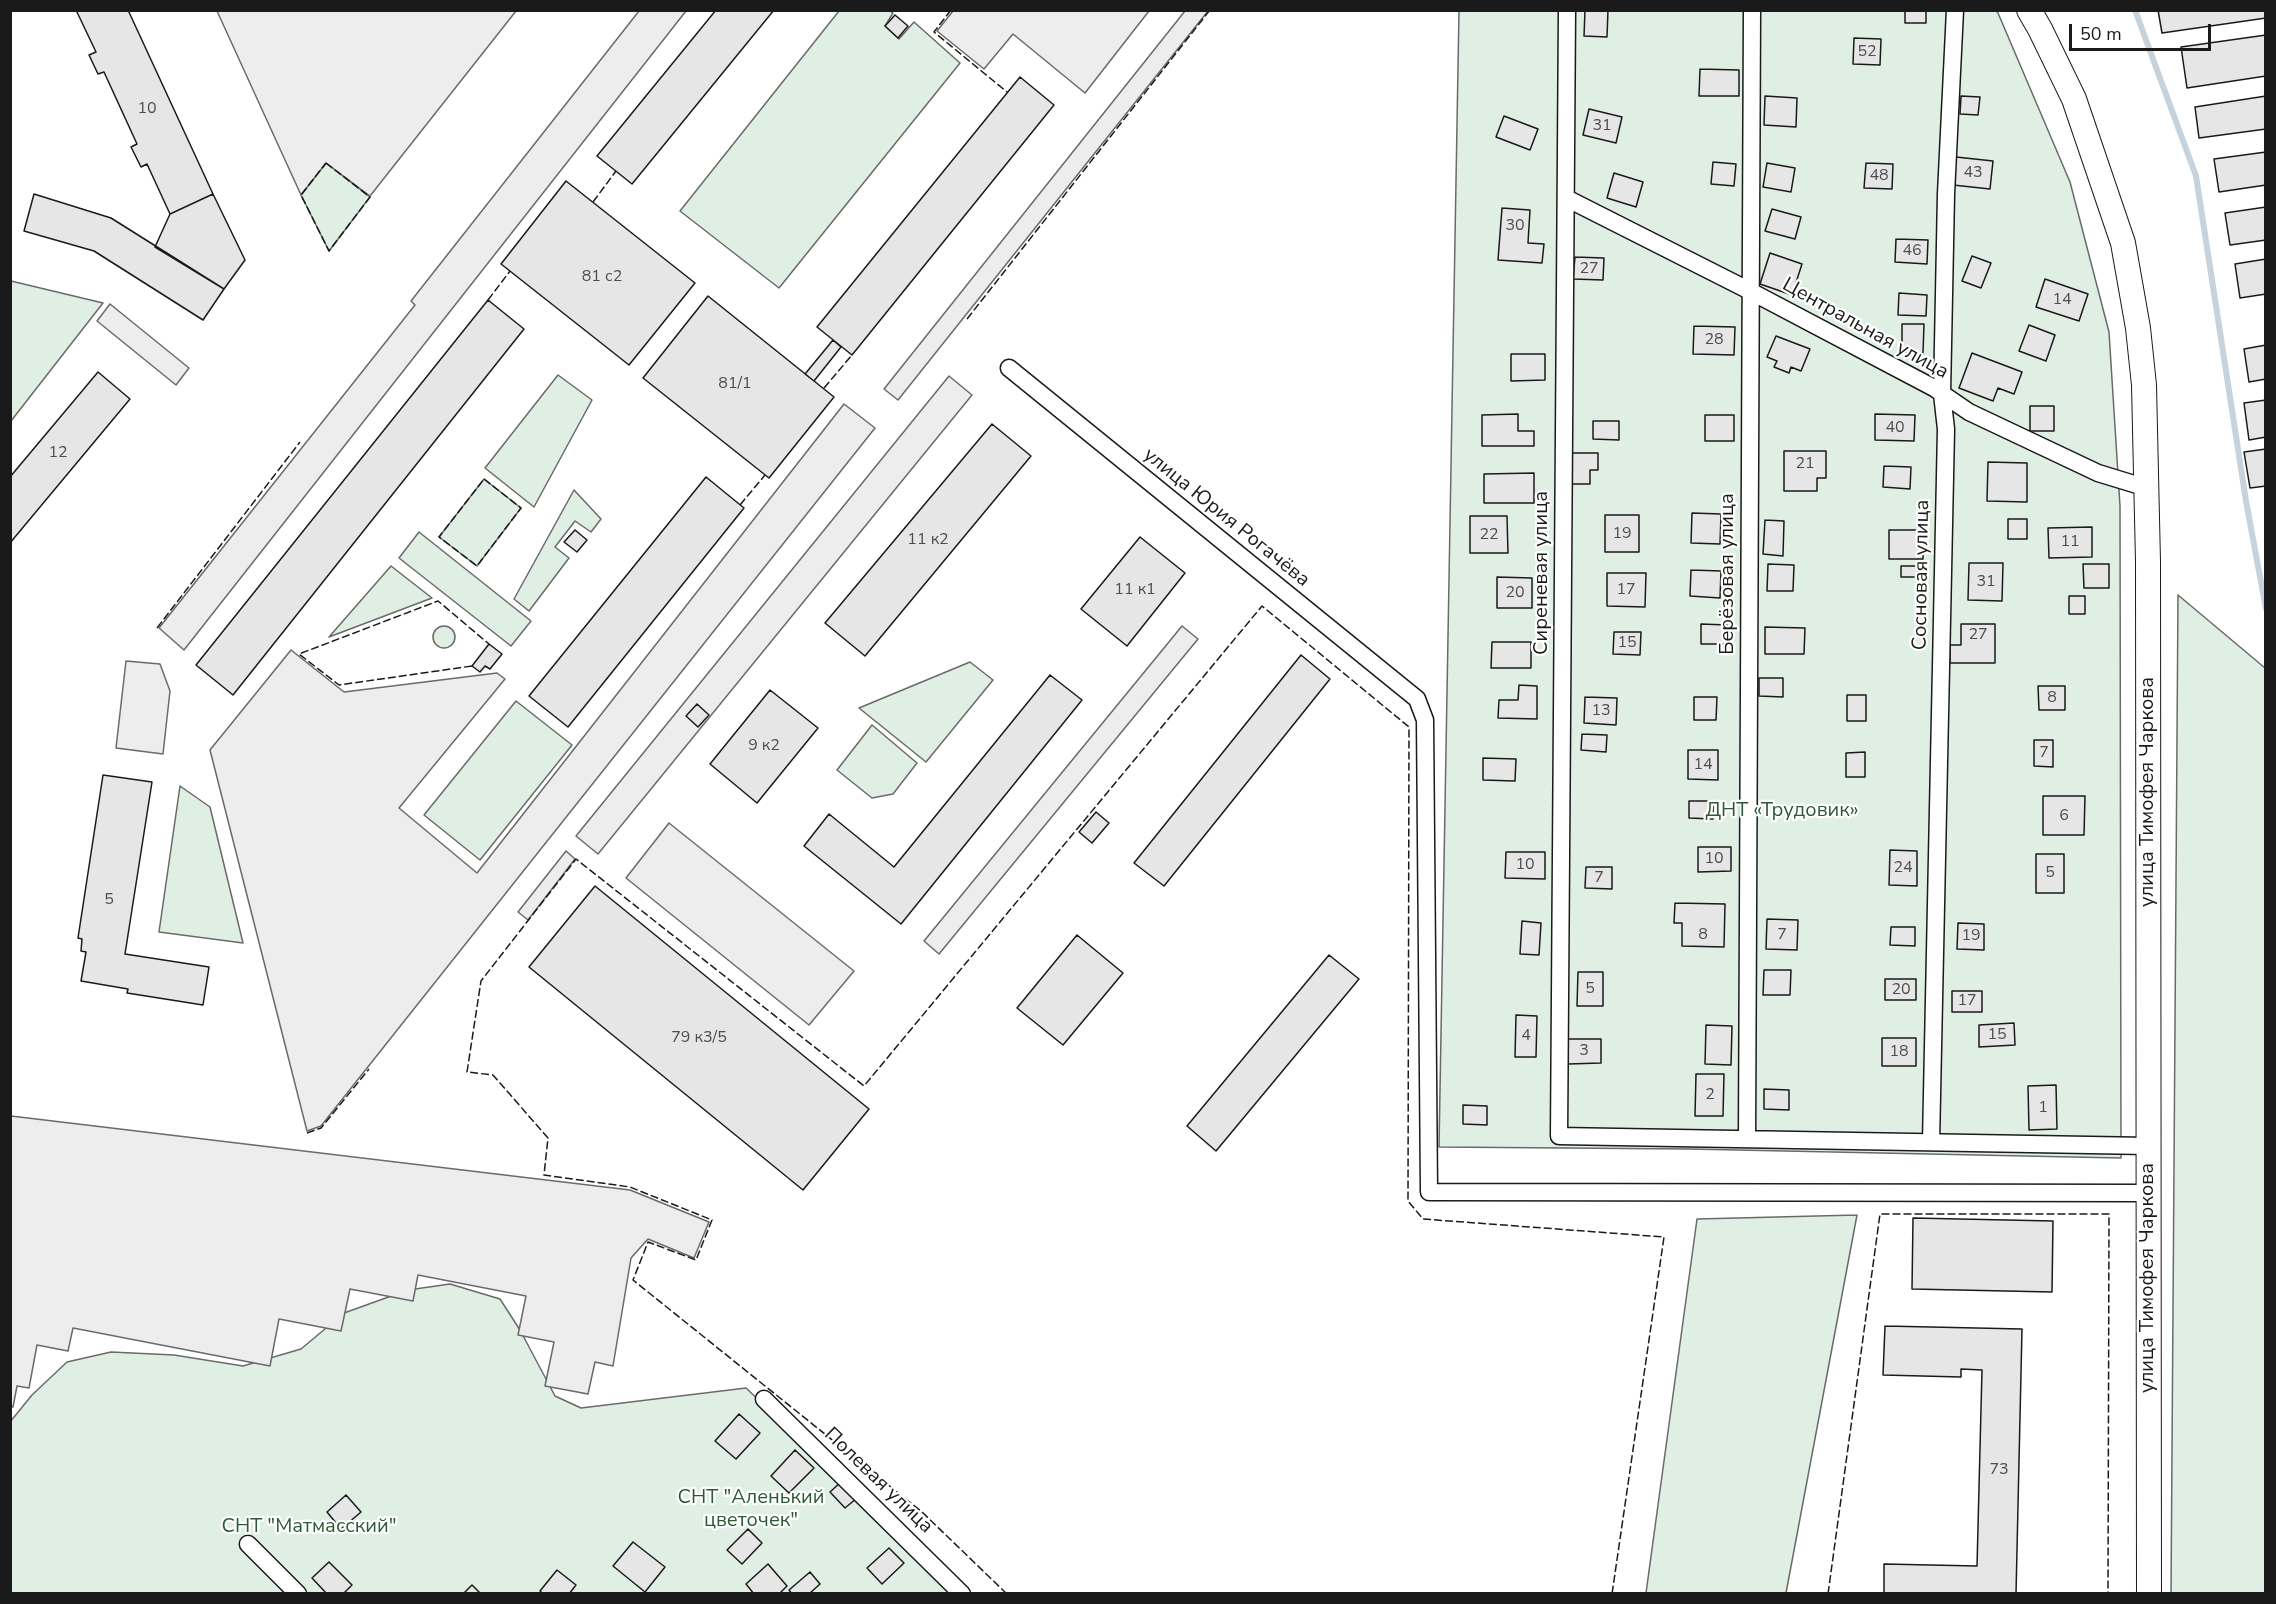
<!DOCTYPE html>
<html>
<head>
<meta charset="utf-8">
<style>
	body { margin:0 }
	#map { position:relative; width:2276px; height:1604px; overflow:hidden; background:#fff; font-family:"Nunito Sans",sans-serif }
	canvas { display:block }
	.frame { position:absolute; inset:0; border:12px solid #1a1a1a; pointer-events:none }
	.scale { position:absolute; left:2069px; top:24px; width:142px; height:27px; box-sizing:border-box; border:3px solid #1a1a1a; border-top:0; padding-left:8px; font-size:18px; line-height:21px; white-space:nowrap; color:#1a1a1a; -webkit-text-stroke:4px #fff; paint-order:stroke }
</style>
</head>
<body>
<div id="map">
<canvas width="2276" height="1604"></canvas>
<div class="frame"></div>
<div class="scale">50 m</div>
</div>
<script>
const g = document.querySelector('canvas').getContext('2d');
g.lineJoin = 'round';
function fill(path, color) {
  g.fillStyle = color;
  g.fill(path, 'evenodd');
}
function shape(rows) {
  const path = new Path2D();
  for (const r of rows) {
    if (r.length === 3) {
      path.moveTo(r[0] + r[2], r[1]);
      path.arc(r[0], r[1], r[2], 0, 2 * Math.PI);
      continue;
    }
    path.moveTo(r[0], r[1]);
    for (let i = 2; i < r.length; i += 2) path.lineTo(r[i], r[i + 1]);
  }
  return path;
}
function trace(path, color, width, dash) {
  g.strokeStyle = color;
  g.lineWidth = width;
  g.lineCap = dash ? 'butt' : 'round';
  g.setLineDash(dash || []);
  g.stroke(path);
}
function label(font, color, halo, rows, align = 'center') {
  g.font = font + ' "Nunito Sans",sans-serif';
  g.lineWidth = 4.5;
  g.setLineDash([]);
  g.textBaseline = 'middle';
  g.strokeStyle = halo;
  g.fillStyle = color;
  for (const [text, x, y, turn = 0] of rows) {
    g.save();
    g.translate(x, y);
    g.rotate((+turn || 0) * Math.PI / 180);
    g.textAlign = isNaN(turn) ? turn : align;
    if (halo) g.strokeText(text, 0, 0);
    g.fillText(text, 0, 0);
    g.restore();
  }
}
const green = shape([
	[839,11,890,11,893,13,885,26,899,39,914,22,960,63,779,288,680,211,839,11],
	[1459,11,1996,11,1998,13,2070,182,2109,332,2120,506,2121,1158,1689,1149,1439,1147,1459,11],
	[326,163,370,197,329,251,301,195,326,163],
	[11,281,103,303,11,421,10,281,11,281],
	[558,375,592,400,534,507,485,468,558,375],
	[484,479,521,508,477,566,439,537,484,479],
	[574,490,601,519,591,532,575,521,555,547,569,558,529,611,514,599,574,490],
	[419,532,531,621,511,646,399,558,419,532],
	[391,566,432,598,329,637,391,566],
	[2178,595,2265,668,2265,1593,2171,1593,2178,595],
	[444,637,11],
	[970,662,993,680,926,762,859,708,970,662],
	[516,701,572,745,480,860,424,815,516,701],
	[872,725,917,763,893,794,872,798,837,770,872,725],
	[180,786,210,807,243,943,159,932,180,786],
	[1857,1215,1786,1593,1646,1593,1697,1219,1857,1215],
	[450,1284,500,1299,520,1330,555,1396,581,1408,746,1388,961,1593,11,1593,10,1422,32,1395,67,1362,111,1352,174,1355,243,1366,301,1349,344,1313,408,1290,450,1284]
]);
const parking = shape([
	[217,11,516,11,370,196,326,163,301,195,217,11],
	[639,11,686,11,184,650,159,628,415,305,411,301,639,11],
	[953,11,953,10,1149,11,1085,93,1013,34,984,69,937,31,953,11],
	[1185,11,1208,11,898,400,884,389,1185,11],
	[110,304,189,368,176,385,97,321,110,304],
	[949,376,972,395,598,854,576,836,949,376],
	[844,404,875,428,321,1126,307,1131,210,750,291,650,344,692,497,673,505,679,399,808,477,873,844,404],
	[1182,626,1198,639,939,954,924,941,1182,626],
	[126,661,160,664,170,691,163,754,116,748,126,661],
	[669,823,854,971,809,1025,626,878,669,823],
	[566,851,575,859,528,920,518,912,566,851],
	[11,1116,630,1190,709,1222,694,1258,648,1239,631,1258,613,1366,595,1362,588,1394,545,1386,554,1342,518,1335,526,1296,418,1275,413,1301,350,1289,341,1331,279,1319,270,1366,73,1328,68,1351,37,1345,29,1388,17,1386,13,1407,10,1406,11,1116]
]);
const stream = shape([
	[2135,10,2196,176,2246,501,2266,609]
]);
const building = shape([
	[76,10,128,10,213,194,170,214,147,164,141,167,131,147,137,144,104,72,98,74,89,55,96,52,76,10],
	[716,10,774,10,632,184,597,156,716,10],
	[1585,10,1608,10,1607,37,1584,36,1585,10],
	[1905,10,1926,10,1926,23,1905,23,1905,10],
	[2158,10,2266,10,2266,18,2162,33,2158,10],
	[895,15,908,26,898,38,885,26,895,15],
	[2266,35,2266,76,2187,88,2181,47,2266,35],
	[1854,38,1881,39,1880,65,1853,64,1854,38],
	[1700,69,1739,70,1739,96,1699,96,1700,69],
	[1020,77,1054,105,852,355,817,327,1020,77],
	[1765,96,1797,98,1796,127,1764,125,1765,96],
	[1961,96,1980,97,1978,115,1960,114,1961,96],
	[2266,96,2266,129,2199,138,2195,107,2266,96],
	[1589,109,1622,117,1616,143,1583,135,1589,109],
	[1504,116,1538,129,1530,150,1496,137,1504,116],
	[2266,152,2266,185,2219,192,2214,159,2266,152],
	[1956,157,1993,161,1990,189,1953,185,1956,157],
	[1713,162,1736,164,1734,186,1711,184,1713,162],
	[1767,163,1795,168,1791,192,1763,187,1767,163],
	[1866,163,1893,164,1892,189,1864,188,1866,163],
	[1614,173,1643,182,1636,207,1607,198,1614,173],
	[566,181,695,283,629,365,501,264,566,181],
	[34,194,111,218,224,289,203,320,94,251,24,231,34,194],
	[213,194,245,260,224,289,155,247,170,214,213,194],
	[2266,207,2266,240,2230,245,2225,213,2266,207],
	[1502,208,1530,210,1528,243,1544,244,1542,263,1498,260,1502,208],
	[1772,209,1801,217,1795,239,1765,231,1772,209],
	[1896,239,1928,240,1927,264,1895,262,1896,239],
	[1770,253,1802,264,1792,295,1760,284,1770,253],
	[1972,256,1991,263,1981,288,1962,281,1972,256],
	[1575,257,1604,258,1603,280,1573,279,1575,257],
	[2266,259,2266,294,2240,298,2235,264,2266,259],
	[2045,279,2088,294,2079,321,2036,307,2045,279],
	[1899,293,1927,295,1926,316,1898,315,1899,293],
	[708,296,834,397,769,478,643,378,708,296],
	[488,300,524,329,233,695,196,665,488,300],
	[1902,324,1924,324,1923,353,1902,352,1902,324],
	[2029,325,2055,335,2046,361,2019,351,2029,325],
	[1694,326,1735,327,1734,355,1693,354,1694,326],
	[1776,336,1810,349,1801,371,1791,367,1789,373,1774,367,1777,361,1767,357,1776,336],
	[833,340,841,347,814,381,805,374,833,340],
	[2266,345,2266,379,2249,382,2244,349,2266,345],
	[1972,353,2022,372,2014,394,1998,388,1993,401,1959,388,1972,353],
	[1511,354,1545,354,1545,380,1511,381,1511,354],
	[98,372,130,399,10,543,10,477,98,372],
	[2266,400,2266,437,2249,440,2244,403,2266,400],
	[2030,406,2054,406,2054,431,2030,431,2030,406],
	[1518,414,1518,431,1534,431,1534,446,1482,446,1482,415,1518,414],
	[1875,414,1915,415,1914,441,1875,440,1875,414],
	[1705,415,1734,415,1734,441,1705,441,1705,415],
	[1593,421,1619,421,1619,440,1593,439,1593,421],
	[992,424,1031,456,865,656,825,623,992,424],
	[2266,449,2266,486,2250,488,2244,452,2266,449],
	[1784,451,1826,451,1826,478,1817,478,1817,491,1784,491,1784,451],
	[1570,453,1598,453,1598,470,1590,470,1590,484,1570,484,1570,453],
	[1988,462,2027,463,2027,502,1987,501,1988,462],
	[1884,466,1911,467,1910,489,1883,487,1884,466],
	[1534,473,1534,503,1484,503,1484,474,1534,473],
	[706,477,744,508,568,727,529,696,706,477],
	[1692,513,1721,514,1720,544,1691,543,1692,513],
	[1605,515,1639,515,1639,552,1605,552,1605,515],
	[1470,516,1507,516,1508,553,1470,553,1470,516],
	[2008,519,2027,519,2027,539,2008,539,2008,519],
	[1765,520,1784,521,1783,556,1763,554,1765,520],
	[2092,527,2092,557,2049,558,2048,528,2092,527],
	[575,530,587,540,577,552,564,542,575,530],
	[1889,530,1923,530,1923,559,1889,559,1889,530],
	[1140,537,1185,573,1127,646,1081,609,1140,537],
	[1969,563,2003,563,2002,601,1968,600,1969,563],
	[1768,564,1794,565,1793,591,1767,591,1768,564],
	[2083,564,2109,564,2109,588,2084,588,2083,564],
	[1901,566,1918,566,1918,577,1901,577,1901,566],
	[1691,570,1721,571,1720,598,1690,596,1691,570],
	[1607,573,1646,573,1645,607,1607,606,1607,573],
	[1497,577,1532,578,1532,608,1497,608,1497,577],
	[2069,596,2085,596,2085,614,2069,614,2069,596],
	[1701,624,1727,625,1726,644,1701,644,1701,624],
	[1961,624,1995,624,1995,663,1950,663,1950,645,1961,645,1961,624],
	[1765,627,1805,628,1804,654,1765,654,1765,627],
	[1614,632,1641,632,1640,655,1613,654,1614,632],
	[1492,642,1531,642,1531,668,1491,668,1492,642],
	[489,644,502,654,490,669,485,666,480,672,472,666,489,644],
	[1301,655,1330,679,1164,886,1134,863,1301,655],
	[1050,675,1082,700,901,924,804,846,829,814,894,867,1050,675],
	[1759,678,1783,678,1783,697,1759,696,1759,678],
	[1519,685,1537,686,1537,719,1498,718,1499,700,1518,700,1519,685],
	[2038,686,2065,686,2065,710,2039,710,2038,686],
	[770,690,818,728,757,803,710,764,770,690],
	[1847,695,1866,695,1866,721,1847,721,1847,695],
	[1585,697,1617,698,1616,725,1584,723,1585,697],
	[1694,697,1717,697,1716,720,1694,720,1694,697],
	[697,704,709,715,698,727,686,716,697,704],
	[1582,734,1607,735,1606,752,1581,750,1582,734],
	[2034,740,2053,740,2053,767,2034,766,2034,740],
	[1688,750,1718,750,1718,780,1688,779,1688,750],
	[1865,752,1865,777,1846,777,1846,753,1865,752],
	[1483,758,1516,759,1515,781,1483,780,1483,758],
	[103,775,152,782,125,954,209,967,203,1005,127,993,128,989,81,981,86,952,81,951,82,939,78,938,103,775],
	[2043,796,2085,796,2084,835,2043,835,2043,796],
	[1689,801,1713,801,1713,819,1689,818,1689,801],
	[1096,812,1109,823,1092,843,1079,832,1096,812],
	[1698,847,1731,847,1731,871,1698,872,1698,847],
	[1890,850,1917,851,1917,886,1889,885,1890,850],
	[1506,852,1545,852,1545,879,1505,878,1506,852],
	[2036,854,2064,854,2064,893,2036,893,2036,854],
	[1586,867,1612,867,1612,889,1585,888,1586,867],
	[595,886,869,1109,803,1190,529,967,595,886],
	[1675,903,1725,904,1724,947,1682,946,1682,923,1674,923,1675,903],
	[1767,919,1798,920,1797,950,1766,949,1767,919],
	[1522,921,1541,923,1539,955,1520,954,1522,921],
	[1958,923,1984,924,1984,950,1957,949,1958,923],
	[1891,927,1915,927,1915,946,1890,945,1891,927],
	[1077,935,1123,973,1063,1045,1017,1008,1077,935],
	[1329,955,1359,979,1216,1151,1187,1126,1329,955],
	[1764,970,1791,970,1790,995,1763,995,1764,970],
	[1578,972,1603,972,1603,1006,1577,1006,1578,972],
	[1885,979,1916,979,1916,1000,1885,1000,1885,979],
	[1952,991,1982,991,1982,1012,1952,1012,1952,991],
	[1516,1015,1537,1016,1536,1057,1515,1057,1516,1015],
	[2014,1023,2015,1045,1979,1047,1979,1025,2014,1023],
	[1706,1025,1732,1026,1731,1065,1705,1064,1706,1025],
	[1882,1038,1916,1038,1916,1066,1882,1066,1882,1038],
	[1568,1039,1601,1039,1601,1063,1568,1064,1568,1039],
	[1696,1074,1724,1074,1723,1116,1695,1116,1696,1074],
	[2056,1085,2057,1129,2029,1130,2028,1086,2056,1085],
	[1764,1089,1789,1090,1789,1110,1764,1109,1764,1089],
	[1463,1105,1487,1106,1487,1125,1463,1124,1463,1105],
	[1913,1218,2053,1221,2052,1292,1912,1289,1913,1218],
	[1885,1326,2022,1329,2016,1594,1884,1594,1884,1564,1977,1566,1982,1370,1961,1369,1961,1377,1883,1375,1885,1326],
	[739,1414,760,1433,736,1459,715,1441,739,1414],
	[795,1450,814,1468,789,1493,771,1476,795,1450],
	[842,1481,857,1498,845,1508,830,1492,842,1481],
	[346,1495,361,1512,341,1529,327,1512,346,1495],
	[748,1529,762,1543,742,1564,727,1550,748,1529],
	[633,1542,665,1567,645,1592,613,1566,633,1542],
	[889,1548,904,1563,882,1584,867,1568,889,1548],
	[329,1562,352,1585,343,1594,327,1594,312,1578,329,1562],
	[768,1564,787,1586,779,1594,754,1594,746,1584,768,1564],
	[557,1570,576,1585,569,1594,543,1594,540,1591,557,1570],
	[810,1572,820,1584,809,1594,792,1594,789,1590,810,1572],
	[472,1585,481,1594,463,1594,472,1585]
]);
const street = shape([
	[1567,10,1559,1136,2148,1146],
	[1566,198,1750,291,1934,388,1969,412,2098,473,2147,488],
	[1009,368,1417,699,1425,720,1429,1192,2148,1193],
	[1747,1138,1752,10],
	[1931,1142,1946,429,1942,394,1946,194,1955,10],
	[764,1399,962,1594],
	[248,1544,298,1594]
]);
const secondary = shape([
	[2029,10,2040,29,2074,99,2123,243,2138,328,2144,385,2148,562,2149,1594]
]);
const fence = shape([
	[951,10,934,32,1007,92],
	[326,163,370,197,329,251,301,195,326,163],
	[593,202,616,171],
	[488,300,510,271],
	[967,319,1210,10],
	[824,388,852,355],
	[484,479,521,508,477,566,439,537,484,479],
	[740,505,765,475],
	[157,628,300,442],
	[472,666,339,685,299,654,438,601,489,644],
	[307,1133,321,1128,369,1069],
	[1007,1594,922,1512,633,1280,648,1242,696,1260,712,1220,630,1187,544,1175,548,1138,493,1075,467,1072,481,981,576,859,864,1086,1262,606,1409,727,1408,1201,1423,1219,1664,1237,1612,1594],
	[1828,1594,1880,1214,2109,1214,2108,1594]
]);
const numberNames = [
	["52",1867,52],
	["10",147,109],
	["31",1602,126],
	["43",1973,173],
	["48",1879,176],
	["30",1515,226],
	["46",1912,251],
	["27",1589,269],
	["81 с2",602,277],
	["14",2062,300],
	["28",1714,340],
	["81/1",735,384],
	["40",1895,428],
	["12",58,453],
	["21",1805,464],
	["19",1622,534],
	["22",1489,535],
	["11 к2",928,540],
	["11",2070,542],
	["31",1986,582],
	["11 к1",1135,590],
	["17",1626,590],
	["20",1515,593],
	["27",1978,635],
	["15",1627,643],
	["8",2052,698],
	["13",1601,711],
	["9 к2",764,746],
	["7",2044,753],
	["14",1703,765],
	["6",2064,816],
	["10",1714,859],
	["10",1525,865],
	["24",1903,868],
	["5",2050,873],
	["7",1599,878],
	["5",109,900],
	["8",1703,935],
	["7",1782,935],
	["19",1971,936],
	["5",1590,989],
	["20",1901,990],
	["17",1967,1001],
	["15",1997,1035],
	["4",1526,1036],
	["79 к3/5",699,1038],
	["3",1584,1051],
	["18",1899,1052],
	["2",1710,1095],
	["1",2043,1108],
	["73",1999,1470]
];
const streetNames = [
	["Центральная улица",1865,329,29],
	["улица Юрия Рогачёва",1226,518,39],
	["Сиреневая улица",1542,573,-90],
	["Берёзовая улица",1728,574,-90],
	["Сосновая улица",1922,575,-89],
	["улица Тимофея Чаркова",2148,792,-90],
	["улица Тимофея Чаркова",2148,1278,-90],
	["Полевая улица",878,1481,44]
];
const parkNames = [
	["ДНТ «Трудовик»",1782,811],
	["СНТ \"Аленький",751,1498],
	["цветочек\"",751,1521],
	["СНТ \"Матмасский\"",309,1527]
];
fill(green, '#e0efe3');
trace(green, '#6a6a6a', 1.5);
fill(parking, '#ededed');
trace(parking, '#6a6a6a', 1.5);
trace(stream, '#c6d2dc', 6);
fill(building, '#e6e6e6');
trace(building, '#1a1a1a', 1.5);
trace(street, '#1a1a1a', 19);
trace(secondary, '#1a1a1a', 26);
trace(street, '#fff', 16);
trace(secondary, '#fff', 24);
trace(fence, '#1a1a1a', 1.5, [8, 3]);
label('16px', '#4d4d4d', null, numberNames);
label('20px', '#1a1a1a', '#fff', streetNames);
label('20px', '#2b5a34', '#fff', parkNames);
</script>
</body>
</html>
